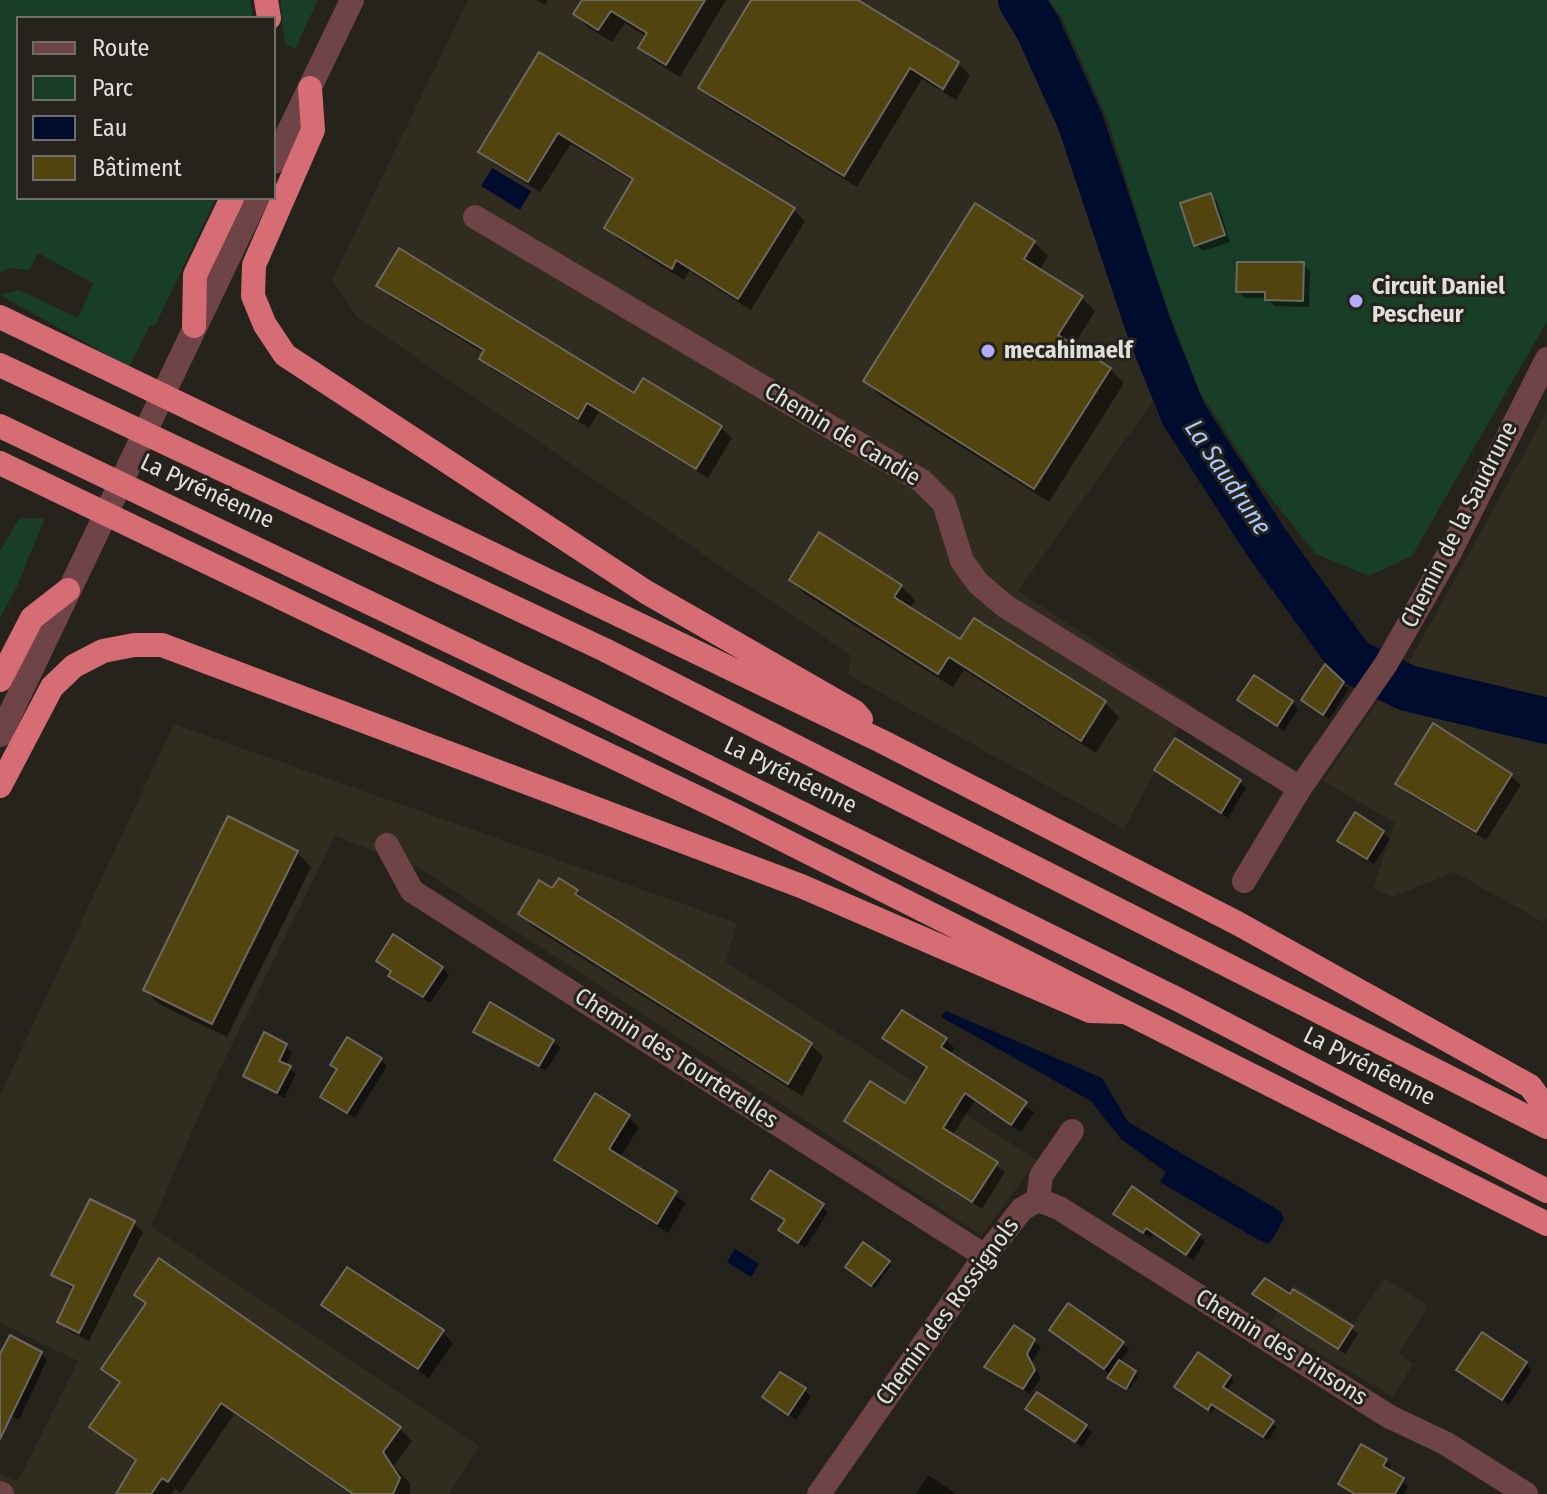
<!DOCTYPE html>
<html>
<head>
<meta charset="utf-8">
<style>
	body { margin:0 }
	#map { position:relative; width:1547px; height:1494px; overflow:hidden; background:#25231c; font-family:"Fira Sans Condensed",sans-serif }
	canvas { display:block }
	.legend { position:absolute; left:16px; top:16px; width:260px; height:184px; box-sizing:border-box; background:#25231c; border:2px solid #706e68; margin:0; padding:10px 14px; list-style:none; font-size:24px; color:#e0dfdb }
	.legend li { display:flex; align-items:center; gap:16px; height:40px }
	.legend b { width:40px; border:2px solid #706e68 }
</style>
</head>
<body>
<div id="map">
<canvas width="1547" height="1494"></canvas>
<ul class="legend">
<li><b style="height:10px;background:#6f4446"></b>Route</li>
<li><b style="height:22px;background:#193e27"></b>Parc</li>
<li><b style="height:22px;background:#000c2d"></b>Eau</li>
<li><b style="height:22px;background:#52440e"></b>Bâtiment</li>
</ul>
</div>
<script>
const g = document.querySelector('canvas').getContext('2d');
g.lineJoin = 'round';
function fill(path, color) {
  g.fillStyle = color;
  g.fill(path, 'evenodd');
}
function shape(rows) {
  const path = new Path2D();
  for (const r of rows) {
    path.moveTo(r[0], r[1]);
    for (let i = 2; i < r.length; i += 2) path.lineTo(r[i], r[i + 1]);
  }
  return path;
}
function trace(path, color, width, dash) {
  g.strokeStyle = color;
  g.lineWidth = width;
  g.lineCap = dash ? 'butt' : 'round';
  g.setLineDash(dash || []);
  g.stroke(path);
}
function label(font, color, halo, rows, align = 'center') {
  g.font = font + ' "Fira Sans Condensed",sans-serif';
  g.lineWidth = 6;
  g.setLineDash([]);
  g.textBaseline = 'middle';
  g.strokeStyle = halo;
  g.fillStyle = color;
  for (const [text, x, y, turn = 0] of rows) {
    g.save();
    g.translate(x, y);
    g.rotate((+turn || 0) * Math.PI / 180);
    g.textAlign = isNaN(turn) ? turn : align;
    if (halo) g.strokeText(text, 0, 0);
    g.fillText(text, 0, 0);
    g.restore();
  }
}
const built = shape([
	[468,0,1006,0,1060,98,1153,401,1018,591,1191,704,1124,829,849,675,850,655,357,317,332,280],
	[1547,411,1547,705,1402,675,1527,448],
	[1384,692,1547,734,1547,918,1543,922,1454,872,1392,897,1373,888,1395,823,1323,781],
	[174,724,737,923,726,962,1037,1160,982,1236,421,869,335,836,213,1083,151,1226,479,1446,449,1494,0,1494,0,1474,18,1481,78,1361,0,1323,0,1095],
	[1385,1278,1428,1306,1399,1353,1413,1364,1393,1397,1269,1324,1294,1285,1354,1324]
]);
const green = shape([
	[0,0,250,0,253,18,18,18,18,198,216,198,155,326,150,325,129,367,0,295,19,290,78,318,93,283,38,253,30,270,9,268,0,273],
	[280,0,318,0,295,49,285,43],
	[1049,0,1547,0,1547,321,1412,556,1369,576,1316,554,1262,487,1199,391,1157,280,1108,121,1062,18],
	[45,518,15,591,0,617,0,551,19,519]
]);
const water = shape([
	[492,168,531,191,520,210,481,186],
	[946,1011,1102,1078,1128,1122,1280,1211,1284,1219,1272,1240,1268,1244,1257,1239,1160,1182,1166,1172,1121,1139,1091,1101,945,1019,941,1016],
	[735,1249,759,1264,751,1277,727,1262]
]);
const shadow = shape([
	[536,0,548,0,545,5],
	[584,0,726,0,680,77,654,61,641,48,647,37,625,23,612,42,589,28,575,14],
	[754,0,854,0,958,64,940,90,922,79,857,187,713,100,700,87],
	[540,55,793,209,805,221,751,310,689,271,684,280,618,239,606,227,634,182,571,144,540,192,493,163,481,151],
	[960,65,970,76,956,100,943,92],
	[1210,195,1217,202,1230,242,1203,251,1196,244],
	[976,205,1034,242,1048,256,1039,271,1081,297,1095,311,1073,347,1110,369,1124,383,1049,502,879,395,865,381],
	[1303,264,1310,271,1309,307,1274,306,1267,298,1245,298,1238,291],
	[379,285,635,396,644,381,721,428,732,438,708,478,599,412,589,428,492,369,481,358,484,353,389,296],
	[791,580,901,586,915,600,910,610,961,642,1105,703,1119,717,1096,753,964,670,953,687,805,594],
	[1325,667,1349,689,1329,719,1303,700],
	[1240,699,1292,703,1298,709,1284,731],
	[1157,770,1240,782,1246,788,1228,818],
	[1511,776,1521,785,1486,840,1407,793,1397,783],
	[1356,815,1390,839,1374,864,1340,841],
	[297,852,311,867,227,1037,159,1004,145,990],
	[553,891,576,891,589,904,810,1044,823,1057,802,1096,533,927,520,914],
	[378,960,442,968,449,975,430,1003,397,982,390,976,393,972],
	[476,1031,553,1041,560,1048,546,1071],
	[885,1038,945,1039,954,1048,950,1055,1034,1112,1021,1132,975,1100,952,1136,1005,1172,982,1209,846,1120,905,1106,928,1069],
	[286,1046,292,1052,286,1066,296,1074,284,1098,245,1076],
	[380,1059,387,1066,355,1118,322,1096,338,1071,332,1065],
	[628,1117,639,1127,620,1158,686,1203,668,1233,567,1170,556,1159],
	[753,1199,822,1206,828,1212,805,1248,781,1230,786,1222],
	[1116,1214,1199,1236,1205,1242,1193,1260,1153,1234,1150,1238],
	[133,1222,143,1232,89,1341,69,1331,59,1321,74,1290,53,1275],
	[889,1263,891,1265,875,1288,850,1269],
	[1255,1294,1352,1328,1358,1334,1345,1354],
	[136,1295,399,1428,412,1441,394,1466,410,1484,410,1494,350,1494,234,1414,181,1493,175,1489,171,1494,118,1494,137,1463,91,1427,120,1385,107,1371,147,1305],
	[324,1304,442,1332,453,1343,429,1378],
	[1014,1328,1041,1347,1032,1362,1041,1378,1030,1394,987,1367],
	[1058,1336,1122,1343,1129,1349,1119,1363,1138,1376,1130,1389],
	[41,1353,47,1360,19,1420,0,1410,0,1359],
	[1199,1355,1234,1381,1226,1392,1277,1427,1268,1440,1216,1407,1212,1412,1181,1392],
	[1525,1363,1532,1370,1509,1405,1459,1370],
	[804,1390,811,1397,796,1420,765,1397],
	[1028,1409,1086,1426,1092,1432,1082,1447],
	[1385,1460,1391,1466,1388,1472,1408,1486,1404,1494,1354,1494,1340,1483],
	[928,1475,956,1494,916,1494]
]);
const river = shape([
	[1021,0,1038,28,1080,121,1150,331,1184,415,1266,542,1352,661,1407,688,1547,721]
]);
const building = shape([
	[582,0,705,0,666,65,638,48,647,33,611,11,598,30,573,14,582,0],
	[751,0,858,0,959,62,943,89,910,68,844,176,698,88,751,0],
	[539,52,795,208,738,299,676,260,672,269,604,228,633,179,558,133,528,182,478,152,539,52],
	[1211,193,1225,235,1194,246,1180,203,1211,193],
	[975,203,1035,241,1024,259,1083,296,1058,335,1111,368,1034,489,863,381,975,203],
	[399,248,634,393,643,378,722,426,696,469,587,403,578,419,479,359,484,350,376,286,399,248],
	[1237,262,1304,262,1303,301,1265,300,1265,292,1236,292,1237,262],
	[819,532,902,585,894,597,960,639,974,618,1106,701,1081,741,949,657,938,674,789,580,819,532],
	[1325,664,1344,682,1323,715,1301,700,1325,664],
	[1254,675,1293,701,1277,726,1237,700,1254,675],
	[1433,723,1512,774,1476,832,1395,784,1433,723],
	[1175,738,1241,780,1221,813,1154,770,1175,738],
	[1355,812,1384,831,1367,859,1337,841,1355,812],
	[228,816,298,851,212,1024,143,990,228,816],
	[559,878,578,890,575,894,812,1043,788,1084,518,914,539,880,552,888,559,878],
	[393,934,443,967,423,997,388,976,391,971,376,961,393,934],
	[490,1002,554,1040,539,1066,473,1032,490,1002],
	[902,1010,947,1038,941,1047,1027,1102,1011,1125,965,1093,943,1128,998,1162,972,1202,844,1121,870,1081,905,1103,927,1067,882,1038,902,1010],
	[264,1032,287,1044,279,1061,291,1066,277,1093,243,1076,264,1032],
	[347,1037,382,1058,347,1113,320,1097,337,1069,330,1065,347,1037],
	[595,1093,630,1115,609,1149,677,1191,657,1224,554,1160,595,1093],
	[770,1170,824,1204,798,1243,778,1230,785,1220,751,1199,770,1170],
	[1132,1186,1200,1234,1186,1255,1146,1228,1143,1233,1113,1214,1132,1186],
	[90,1199,135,1221,79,1333,57,1322,74,1286,51,1275,90,1199],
	[863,1242,890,1261,871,1286,845,1267,863,1242],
	[159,1258,401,1427,383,1452,400,1478,393,1494,353,1494,221,1403,168,1482,162,1478,151,1494,116,1494,136,1460,89,1427,120,1382,101,1369,146,1303,134,1295,159,1258],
	[347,1267,444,1330,418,1369,321,1305,347,1267],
	[1265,1278,1290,1294,1293,1289,1353,1326,1338,1349,1252,1294,1265,1278],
	[1068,1303,1124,1342,1104,1369,1049,1330,1068,1303],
	[1014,1325,1035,1339,1027,1354,1035,1370,1023,1389,984,1367,1014,1325],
	[1482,1332,1527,1362,1502,1400,1456,1370,1482,1332],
	[10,1335,42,1352,0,1439,0,1354,10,1335],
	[1198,1352,1231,1375,1223,1387,1274,1421,1263,1437,1211,1404,1208,1410,1174,1387,1198,1352],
	[1119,1360,1136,1371,1126,1389,1107,1378,1119,1360],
	[780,1372,806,1388,788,1415,762,1397,780,1372],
	[1037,1392,1087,1425,1075,1442,1025,1409,1037,1392],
	[1361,1444,1387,1459,1383,1466,1404,1478,1395,1494,1355,1494,1338,1484,1361,1444]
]);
const minor = shape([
	[274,162,352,0],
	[475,217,922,481,944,503,962,561,978,583,1005,606,1300,788,1386,664,1450,552,1547,359],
	[0,735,257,198],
	[387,845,412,891,985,1256],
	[1244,881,1300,788],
	[1038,1200,1059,1208,1390,1417,1445,1443,1526,1494],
	[0,1493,2,1494],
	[819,1494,985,1256,1022,1209,1038,1200,1041,1176,1072,1131]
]);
const highway = shape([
	[266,0,269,18],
	[310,88,313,130,254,265,253,296,265,325,285,355,646,592,855,712,861,719],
	[0,317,881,741,1237,923,1530,1086,1547,1109],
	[194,326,195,275,232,198],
	[0,365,605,650,1547,1127],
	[0,426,587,707,1181,1001,1547,1191],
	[0,463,736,816,1547,1224],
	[0,680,32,618,68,590],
	[0,786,52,687,74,666,103,651,134,645,162,645,801,886,1090,1011,1123,1012]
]);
const markers = [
	[1356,301,8,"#b4acf9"],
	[988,351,8,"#b4acf9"]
];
const poiNames = [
	["Circuit Daniel",1372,287],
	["Pescheur",1372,315],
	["mecahimaelf",1004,351]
];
const streetNames = [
	["Chemin de Candie",842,435,31],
	["La Pyrénéenne",207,492,25],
	["Chemin de la Saudrune",1460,525,-63],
	["La Pyrénéenne",790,776,26],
	["Chemin des Tourterelles",676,1059,33],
	["La Pyrénéenne",1369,1067,27],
	["Chemin des Rossignols",948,1312,-54],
	["Chemin des Pinsons",1281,1348,32]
];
const waterNames = [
	["La Saudrune",1227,478,56]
];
fill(built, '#302c1f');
fill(green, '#193e27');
fill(water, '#000c2d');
fill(shadow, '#0007');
trace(river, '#000c2d', 46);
fill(building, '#52440e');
trace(building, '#6b6961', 2);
trace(minor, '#6f4446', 24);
trace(highway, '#d76d74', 24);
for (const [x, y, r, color] of markers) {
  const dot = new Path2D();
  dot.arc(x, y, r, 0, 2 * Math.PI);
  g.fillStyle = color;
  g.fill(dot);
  trace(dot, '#25231c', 3);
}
label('bold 24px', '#e0dfdb', '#25231c', poiNames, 'left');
label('24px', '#e0dfdb', '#25231c', streetNames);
label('italic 26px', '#a7c9fc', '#25231c', waterNames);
</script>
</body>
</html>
